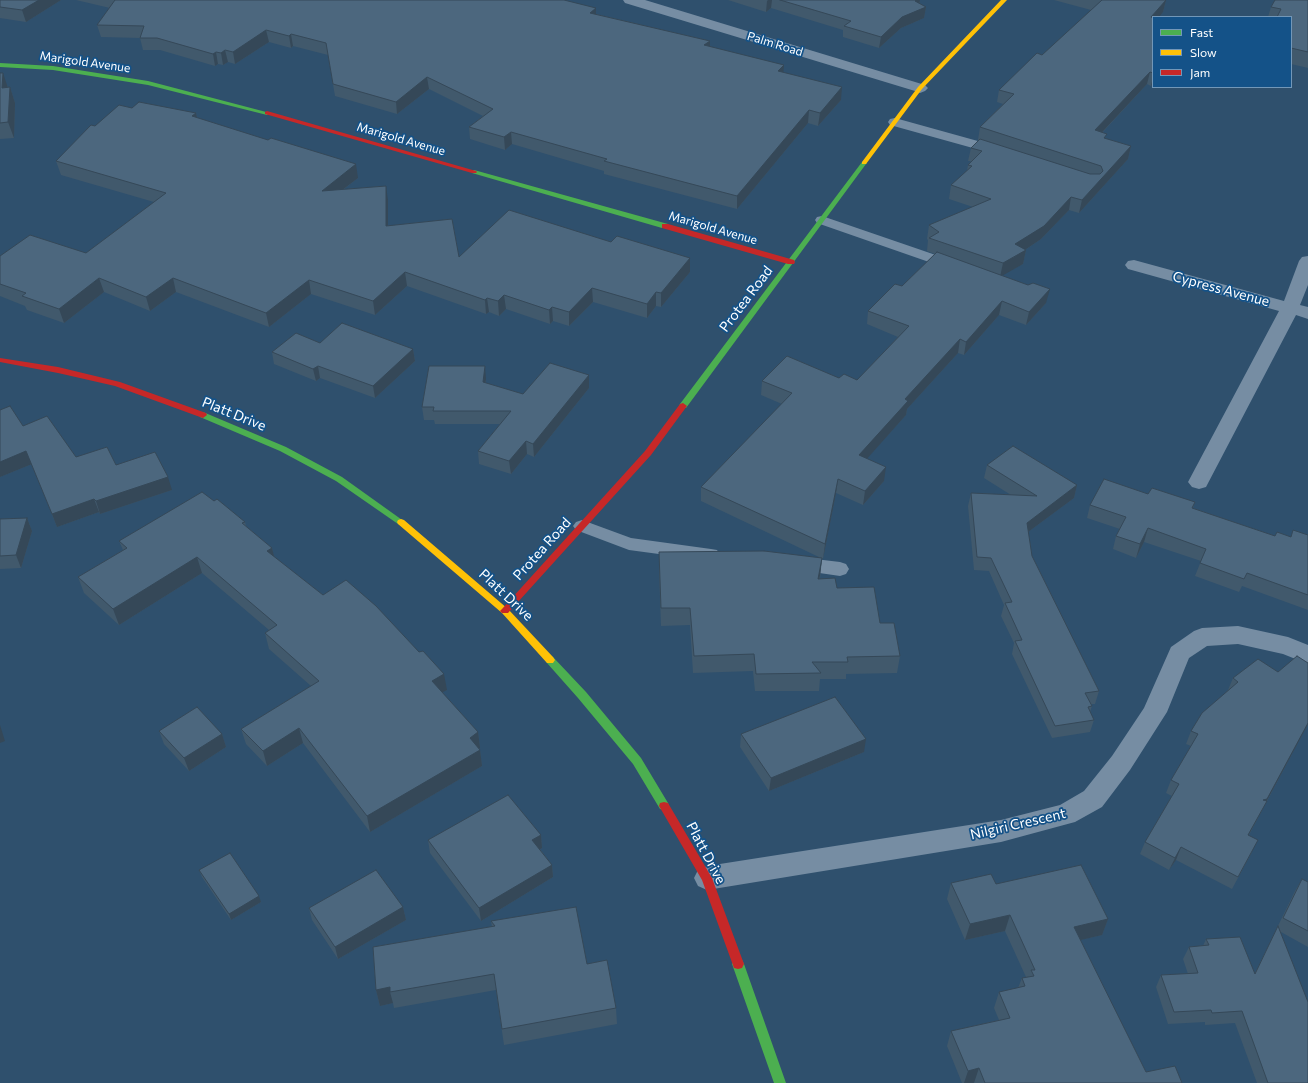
<!DOCTYPE html>
<html>
<head>
<meta charset="utf-8">
<style>
	body { margin:0 }
	#map { position:relative; width:1308px; height:1083px; overflow:hidden; background:#2f506d; font-family:Commissioner,sans-serif }
	canvas { display:block }
	.legend { position:absolute; left:1152px; top:16px; width:140px; height:72px; box-sizing:border-box; background:#145288; border:1px solid #7297b8; margin:0; padding:5px 7px; list-style:none; font-size:12px; color:#fff }
	.legend li { display:flex; align-items:center; gap:8px; height:20px }
	.legend b { width:20px; border:1px solid #7297b8 }
</style>
</head>
<body>
<div id="map">
<canvas width="1308" height="1083"></canvas>
<ul class="legend">
<li><b style="height:5px;background:#4caf50"></b>Fast</li>
<li><b style="height:5px;background:#ffc107"></b>Slow</li>
<li><b style="height:5px;background:#c62828"></b>Jam</li>
</ul>
</div>
<script>
const g = document.querySelector('canvas').getContext('2d');
g.lineJoin = 'round';
function shape(rows) {
  const path = new Path2D();
  for (const r of rows) {
    path.moveTo(r[0], r[1]);
    for (let i = 2; i < r.length; i += 2) path.lineTo(r[i], r[i + 1]);
  }
  return path;
}
function fill(path, color) {
  g.fillStyle = color;
  g.fill(path, 'evenodd');
}
function trace(path, color, width, dash) {
  g.strokeStyle = color;
  g.lineWidth = width;
  g.lineCap = dash ? 'butt' : 'round';
  g.setLineDash(dash || []);
  g.stroke(path);
}
function label(font, color, halo, rows, align = 'center') {
  g.font = font + ' Commissioner,sans-serif';
  g.lineWidth = 3.5;
  g.setLineDash([]);
  g.textBaseline = 'middle';
  g.strokeStyle = halo;
  g.fillStyle = color;
  for (const [text, x, y, turn = 0] of rows) {
    g.save();
    g.translate(x, y);
    g.rotate((+turn || 0) * Math.PI / 180);
    g.textAlign = isNaN(turn) ? turn : align;
    if (halo) g.strokeText(text, 0, 0);
    g.fillText(text, 0, 0);
    g.restore();
  }
}
const lane = shape([
	[895,118,1003,148,1005,151,1003,154,998,155,890,125,888,122,890,119,895,118],
	[822,216,959,263,961,266,959,269,954,270,949,269,817,223,815,220,817,217,822,216],
	[582,520,631,538,711,549,717,550,720,555,717,560,711,561,629,550,576,530,573,526,576,522,582,520],
	[798,557,840,562,846,564,849,569,846,574,840,576,792,569,789,564,792,559,798,557]
]);
const street = shape([
	[623,0,645,0,925,85,928,88,925,91,920,93,915,91,625,3,623,0],
	[1308,256,1308,285,1300,305,1308,307,1308,319,1296,315,1206,487,1199,489,1192,487,1188,482,1279,311,1128,269,1125,265,1128,261,1134,260,1284,301,1299,261,1302,257,1308,256],
	[1238,626,1288,637,1308,645,1308,664,1283,654,1238,644,1207,646,1189,658,1167,712,1130,770,1102,807,1075,822,1001,842,707,890,698,886,694,878,698,870,707,866,1001,820,1060,805,1084,791,1112,756,1144,708,1171,647,1194,631,1202,628,1238,626]
]);
const fast = shape([
	[0,63,53,66,148,81,270,113,267,115,148,85,53,70,0,67,0,63],
	[864,161,867,163,866,164,686,408,680,408,679,406,680,404,862,162,864,161],
	[474,170,668,224,669,226,665,228,662,228,472,173,472,171,474,170],
	[203,412,286,447,342,477,405,522,401,525,398,524,336,481,280,451,200,417,199,415,200,413,203,412],
	[550,656,553,657,586,692,641,758,668,803,669,806,668,809,664,810,660,809,633,764,578,698,547,663,545,660,547,657,550,656],
	[738,959,742,960,744,964,786,1083,774,1083,732,964,734,960,738,959]
]);
const slow = shape([
	[1001,0,1007,0,922,89,866,164,862,164,862,162,918,87,1001,0],
	[401,519,404,520,508,609,553,657,555,660,553,663,547,663,502,613,398,524,397,522,398,520,401,519]
]);
const jam = shape([
	[267,111,476,171,477,172,476,173,472,173,265,114,265,112,267,111],
	[662,224,668,224,794,260,795,262,794,264,788,264,662,228,662,224],
	[0,358,58,367,120,382,206,413,207,415,203,418,200,417,115,386,58,373,0,362,0,358],
	[683,403,687,406,651,455,508,613,502,613,500,611,502,609,645,451,680,404,683,403],
	[664,802,668,803,712,878,744,964,742,968,738,969,734,968,702,880,659,806,660,803,664,802]
]);
const wall = shape([
	[0,0,61,0,26,22,0,18],
	[76,0,564,0,596,14,710,41,710,47,783,72,841,100,818,126,808,123,737,209,604,174,604,171,512,144,505,150,470,139,469,127,483,116,429,89,397,114,335,96,328,55,293,46,291,48,269,42,235,64,228,62,223,65,218,64,215,66,160,50,143,50,140,38,101,37,97,25,110,8],
	[728,0,920,0,920,4,926,7,924,18,901,28,879,48,843,37,843,30,771,8,766,12],
	[1054,0,1166,0,1163,12,1153,17,1153,83,1151,86,1147,84,1102,133,1106,139,1131,146,1128,159,1079,213,1069,210,1041,239,1025,250,1026,250,1023,264,1002,275,1046,303,1026,325,999,315,964,355,958,353,907,409,906,415,866,459,884,481,863,505,836,493,823,559,822,558,820,579,837,588,880,623,900,656,897,673,846,674,846,679,820,679,819,691,755,691,753,671,693,673,690,625,661,626,659,570,659,552,821,558,701,501,701,487,782,404,761,395,762,381,839,378,857,380,898,337,867,324,868,311,902,286,935,254,927,251,928,240,927,239,929,225,973,207,949,199,951,185,967,171,968,165,971,161,968,161,971,148,979,140,978,140,980,127,1003,104,997,102,999,90,1042,55,1091,10],
	[1308,0,1308,68,1291,64,1291,17,1268,17,1271,7],
	[0,73,8,87,10,87,15,103,14,138,0,139],
	[132,108,196,113,197,118,358,178,344,189,388,200,388,226,459,257,611,242,690,258,690,272,661,307,656,306,647,318,593,302,569,326,553,321,550,324,506,309,499,316,489,312,486,314,407,286,375,315,311,294,269,327,176,292,150,311,104,292,64,323,27,310,25,306,0,296,0,256,86,253,154,202,61,175,56,161,95,126],
	[320,343,413,349,415,361,375,398,320,378,316,381,274,364,272,352],
	[589,375,589,388,534,457,527,454,511,474,479,464,478,451,500,424,435,424,434,420,424,420,422,407,486,379,486,383,523,394],
	[0,410,23,426,76,457,116,465,172,490,100,514,99,512,57,527,32,464,0,477],
	[987,465,1077,485,1074,498,1028,532,1032,556,1099,691,1095,704,1091,704,1092,706,1090,712,1094,720,1090,732,1052,738,1012,654,1014,643,1001,616,1004,605,989,571,974,570,968,506,971,493,1011,495,984,478],
	[1148,494,1195,502,1193,508,1275,536,1291,537,1308,535,1308,610,1242,586,1239,592,1195,576,1201,561,1144,542,1136,558,1113,549,1116,536,1120,529,1087,518,1090,505],
	[214,501,245,522,246,526,272,548,274,557,323,595,447,690,442,692,478,732,480,748,479,749,480,750,482,766,370,832,303,743,267,766,246,744,241,729,311,686,269,649,265,633,269,630,202,573,119,625,84,593,78,577,123,550,119,541],
	[27,518,32,531,21,568,0,569,0,519],
	[1233,678,1308,724,1249,835,1252,852,1232,889,1176,860,1169,870,1140,854,1145,842,1172,796,1166,793,1171,780,1191,746,1186,744,1191,731,1228,690],
	[159,731,222,734,226,747,189,771,164,744],
	[741,734,864,752,769,791,740,747],
	[541,835,542,848,540,849,552,865,553,877,481,921,430,853,428,840],
	[199,870,261,902,231,920,202,877],
	[1302,879,1308,882,1308,947,1281,932,1308,1083,1257,1083,1235,1023,1205,1025,1205,1022,1168,1024,1156,987,1161,975,1188,974,1183,959,1189,947,1203,946,1206,939,1255,973,1295,891],
	[951,883,996,884,1108,919,1102,935,1080,940,1146,1072,1182,1083,962,1083,947,1046,951,1031,999,1020,994,1008,999,992,1018,988,1022,978,1026,977,1005,931,965,940,947,899],
	[403,907,406,920,338,959,312,920,309,908],
	[491,921,587,964,616,1008,617,1024,504,1045,496,990,394,1008,393,1003,380,1006,376,990,492,927]
]);
const shadedWall = shape([
	[39,0,61,0,26,22,22,10],
	[768,0,772,0,771,8,766,12,767,1],
	[916,0,920,0,919,6,926,7,924,18,901,28,879,48,881,37],
	[1166,0,1163,12,1159,17,1153,17,1153,24,1151,17],
	[596,8,596,20,590,13],
	[266,30,269,42,235,64,233,52],
	[291,34,293,46,291,48,289,36],
	[710,41,710,53,704,45],
	[225,50,228,62,223,65,221,53],
	[216,52,218,64,215,66,213,54],
	[784,65,783,77,778,71],
	[1150,72,1147,84,1092,143,1095,130],
	[3,73,8,88,2,88],
	[427,77,429,89,397,114,396,102],
	[1153,77,1153,83,1151,86],
	[10,87,15,103,14,138,8,122],
	[842,87,841,100,818,126,820,113],
	[809,110,808,123,737,209,737,196],
	[196,113,199,127,192,116],
	[511,132,512,144,505,150,504,137],
	[1131,146,1128,159,1079,213,1082,200],
	[356,164,358,178,324,204,322,191],
	[386,186,388,200,388,240,386,226],
	[1071,197,1069,210,1041,239,1013,258,1015,244],
	[1026,250,1023,264,1000,277,1003,263],
	[690,258,690,272,661,307,661,293],
	[405,272,407,286,375,315,373,301],
	[99,278,104,292,64,323,59,309],
	[173,278,176,292,150,311,146,297],
	[309,280,311,294,269,327,266,313],
	[592,288,593,302,569,326,569,312],
	[1050,289,1046,303,1026,325,1029,312],
	[656,292,656,306,647,318,647,304],
	[504,295,506,309,499,316,498,301],
	[487,298,489,312,486,314,485,300],
	[1002,301,999,315,964,355,966,342],
	[552,307,553,321,550,324,549,310],
	[960,339,958,353,907,409,906,415,857,470,859,455,905,399],
	[413,349,415,361,375,398,373,386],
	[318,366,320,378,316,381,313,369],
	[485,366,486,379,484,395,483,382],
	[589,375,589,388,534,457,533,444],
	[526,441,527,454,511,474,509,461],
	[26,451,32,464,0,477,0,462],
	[886,467,884,481,863,505,865,491],
	[168,477,172,490,100,514,96,501],
	[838,479,836,493,823,559,825,544],
	[1077,485,1074,498,1024,535,1027,523],
	[94,499,99,512,57,527,52,514],
	[27,518,32,531,21,568,16,555],
	[1148,528,1144,542,1136,558,1140,544],
	[272,548,276,564,267,551],
	[197,557,202,573,119,625,113,609],
	[822,558,820,575,816,596,818,579],
	[444,674,447,690,435,696,432,681],
	[1308,723,1308,724,1242,847,1248,835,1257,812],
	[0,725,5,741,0,743],
	[299,728,303,743,267,766,263,751],
	[478,732,480,748,472,753,470,738],
	[222,734,226,747,189,771,184,758],
	[866,739,864,752,769,791,771,778],
	[480,750,482,766,370,832,367,816],
	[541,835,542,848,534,853,532,840],
	[1181,847,1176,860,1169,870,1175,858],
	[552,865,553,877,481,921,479,908],
	[259,896,261,902,231,920,229,914],
	[403,907,406,920,338,959,335,947],
	[1010,915,1005,931,965,940,970,924],
	[1108,919,1102,935,1068,943,1074,927],
	[390,987,390,992,393,1003,380,1006,376,990],
	[979,1068,974,1083,964,1083,968,1071]
]);
const building = shape([
	[0,0,39,0,22,10,0,7,0,0],
	[115,0,564,0,596,8,590,13,710,41,704,45,784,65,778,71,842,87,820,113,809,110,737,196,604,161,607,159,511,132,504,137,469,127,493,109,427,77,396,102,333,84,326,43,291,34,289,36,266,30,233,52,225,50,221,53,216,52,213,54,157,38,140,38,144,26,97,25,115,0],
	[780,0,916,0,915,1,926,7,902,17,881,37,844,26,851,21,780,0],
	[1102,0,1166,0,1151,17,1153,18,1153,73,1150,72,1095,130,1107,134,1104,138,1131,146,1082,200,1071,197,1044,226,1015,244,1026,250,1003,263,929,238,939,232,929,225,991,199,951,185,972,166,968,165,982,151,971,148,980,139,1090,174,1100,174,1103,171,1101,166,980,127,1014,94,999,90,1037,53,1042,55,1102,0],
	[1275,0,1308,0,1308,52,1291,48,1291,17,1277,17,1281,9,1271,7,1275,0],
	[0,73,3,73,2,88,10,87,8,122,0,123,0,73],
	[139,102,196,113,192,116,268,140,271,138,356,164,322,191,386,186,386,226,452,219,459,257,509,210,611,242,617,236,690,258,661,293,656,292,647,304,592,288,569,312,552,307,549,310,504,295,498,301,487,298,485,300,405,272,373,301,309,280,266,313,173,278,146,297,99,278,59,309,22,296,26,293,0,284,0,256,30,235,86,253,166,193,56,161,91,125,95,126,119,105,132,108,139,102],
	[937,252,1028,285,1033,283,1050,289,1029,312,1002,301,966,342,960,339,905,399,908,401,859,455,886,467,865,491,838,479,825,544,701,487,792,393,762,381,787,356,839,378,844,374,857,380,909,326,868,311,895,284,902,286,937,252],
	[342,323,413,349,373,386,318,366,313,369,272,352,296,333,320,343,342,323],
	[550,363,589,375,533,444,526,441,509,461,478,451,511,411,433,411,434,407,422,407,429,366,485,366,483,382,523,394,550,363],
	[10,406,23,426,47,416,76,457,107,447,116,465,155,452,168,477,96,501,94,499,52,514,26,451,0,462,0,410,10,406],
	[1013,446,1077,485,1027,523,1032,556,1099,691,1085,693,1092,706,1088,707,1094,720,1055,726,1015,641,1022,640,1005,603,1012,602,991,558,977,557,971,493,1037,496,987,465,1013,446],
	[1104,479,1148,494,1152,488,1195,502,1192,508,1275,536,1277,532,1291,537,1293,530,1308,535,1308,595,1247,573,1244,579,1200,563,1206,549,1148,528,1140,544,1116,536,1126,517,1090,505,1104,479],
	[202,492,214,501,217,499,245,522,242,523,272,548,267,551,323,595,346,580,376,606,419,652,423,651,444,674,432,681,478,732,470,738,480,750,367,816,299,728,263,751,241,729,319,681,265,633,277,625,197,557,113,609,78,577,127,548,119,541,202,492],
	[27,518,16,555,0,556,0,519,27,518],
	[764,551,822,558,818,579,835,578,837,588,874,587,880,623,894,623,900,656,847,657,848,662,812,662,821,673,756,674,754,654,694,656,690,608,661,608,659,552,764,551],
	[1297,656,1308,663,1308,723,1267,799,1263,800,1267,801,1248,835,1258,840,1238,877,1181,847,1175,858,1145,842,1179,784,1171,780,1198,734,1191,731,1202,713,1238,682,1233,678,1258,659,1278,672,1297,656],
	[835,697,866,739,771,778,741,734,835,697],
	[197,707,222,734,184,758,159,731,197,707],
	[508,795,541,835,532,840,552,865,479,908,428,840,508,795],
	[230,853,259,896,229,914,199,870,230,853],
	[1081,865,1108,919,1074,927,1146,1072,1175,1066,1182,1083,985,1083,979,1068,968,1071,951,1031,1010,1018,999,992,1025,986,1022,978,1034,976,1031,970,1035,970,1010,915,970,924,951,883,991,874,996,884,1081,865],
	[376,870,403,907,335,947,309,908,376,870],
	[1302,879,1308,882,1308,931,1283,918,1302,879],
	[576,907,587,964,607,960,616,1008,502,1029,494,974,390,992,390,987,376,990,373,947,495,926,491,921,576,907],
	[1278,926,1308,1002,1308,1083,1268,1083,1242,1011,1212,1013,1211,1010,1174,1012,1161,975,1198,973,1189,947,1209,945,1206,939,1240,937,1255,974,1278,926]
]);
const farStreetnames = [
	["Palm Road",775,44,17],
	["Marigold Avenue",85,62,8],
	["Marigold Avenue",401,139,16],
	["Marigold Avenue",713,228,16]
];
const streetNames = [
	["Cypress Avenue",1221,289,15],
	["Protea Road",746,299,-53],
	["Platt Drive",234,414,22],
	["Protea Road",542,549,-48],
	["Platt Drive",506,595,43],
	["Nilgiri Crescent",1018,824,-13],
	["Platt Drive",706,853,62]
];
fill(lane, '#768da3');
fill(street, '#768da3');
fill(fast, '#4caf50');
fill(slow, '#ffc107');
fill(jam, '#c62828');
fill(wall, '#41596c');
fill(shadedWall, '#354858');
fill(building, '#4c677e');
trace(building, '#354858', 1);
label('12px', '#fff', '#145288', farStreetnames);
label('14px', '#fff', '#145288', streetNames);
</script>
</body>
</html>
